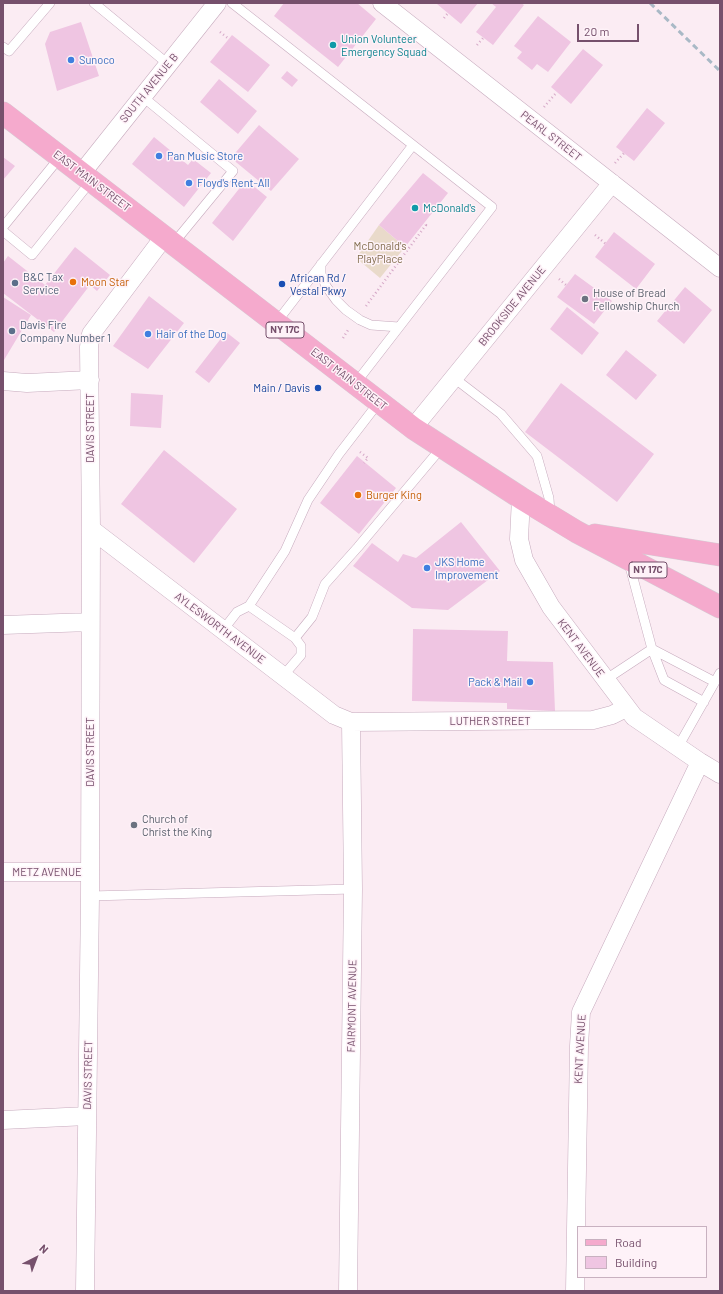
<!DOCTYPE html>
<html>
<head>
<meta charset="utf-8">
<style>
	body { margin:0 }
	#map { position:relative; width:723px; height:1294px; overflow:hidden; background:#fbecf3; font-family:Barlow,sans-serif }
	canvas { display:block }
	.frame { position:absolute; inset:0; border:4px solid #76506c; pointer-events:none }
	.legend { position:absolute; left:577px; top:1226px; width:130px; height:52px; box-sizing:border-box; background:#fef2f8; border:1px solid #c8b1c0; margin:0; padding:5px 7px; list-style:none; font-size:12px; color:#76506c }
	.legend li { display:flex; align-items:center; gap:8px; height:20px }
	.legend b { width:20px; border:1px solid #c8b1c0 }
	.north { position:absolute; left:16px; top:1238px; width:40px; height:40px; -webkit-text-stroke:3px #fef2f8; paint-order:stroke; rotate:42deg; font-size:11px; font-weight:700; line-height:16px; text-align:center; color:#76506c }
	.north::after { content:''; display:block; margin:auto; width:14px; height:18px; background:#76506c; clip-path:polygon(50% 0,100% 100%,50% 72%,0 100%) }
	.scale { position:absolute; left:577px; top:24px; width:62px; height:18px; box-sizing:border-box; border:2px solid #76506c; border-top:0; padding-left:5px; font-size:12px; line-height:14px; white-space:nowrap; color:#76506c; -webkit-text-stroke:3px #fef2f8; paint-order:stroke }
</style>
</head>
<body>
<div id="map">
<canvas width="723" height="1294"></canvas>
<div class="frame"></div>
<ul class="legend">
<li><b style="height:5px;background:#f5aacd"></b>Road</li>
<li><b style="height:11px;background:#efc5e2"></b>Building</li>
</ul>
<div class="north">N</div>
<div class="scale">20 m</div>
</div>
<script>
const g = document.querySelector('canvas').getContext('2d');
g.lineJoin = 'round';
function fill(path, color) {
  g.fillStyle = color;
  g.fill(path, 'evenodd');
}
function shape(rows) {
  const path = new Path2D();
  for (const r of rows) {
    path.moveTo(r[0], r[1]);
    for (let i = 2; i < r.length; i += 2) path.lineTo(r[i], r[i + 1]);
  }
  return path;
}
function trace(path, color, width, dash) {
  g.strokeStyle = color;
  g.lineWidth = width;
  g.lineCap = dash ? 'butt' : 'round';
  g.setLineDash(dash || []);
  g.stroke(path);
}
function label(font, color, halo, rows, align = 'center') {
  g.font = font + ' Barlow,sans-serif';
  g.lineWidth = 3;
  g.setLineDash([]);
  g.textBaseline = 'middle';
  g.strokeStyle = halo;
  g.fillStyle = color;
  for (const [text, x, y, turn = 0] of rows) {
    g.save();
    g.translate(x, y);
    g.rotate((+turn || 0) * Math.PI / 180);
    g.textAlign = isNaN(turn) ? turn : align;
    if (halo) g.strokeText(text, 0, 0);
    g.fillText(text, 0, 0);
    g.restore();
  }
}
const green = shape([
	[379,225,405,247,380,278,356,258]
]);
const building = shape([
	[284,3,357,3,376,19,338,67,274,16],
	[438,3,478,3,461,24,437,4],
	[491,3,521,3,524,5,493,45,476,32,496,7],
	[538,16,571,42,548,72,537,64,532,70,517,58,522,52,514,46],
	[81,22,99,76,57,91,45,44,50,32],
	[232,35,270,65,248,92,210,62],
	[583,49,603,65,571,104,551,87],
	[287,71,298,80,292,87,281,78],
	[219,79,257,111,238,134,200,102],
	[647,108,665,123,634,161,616,147],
	[259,125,299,159,271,191,231,158],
	[154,137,188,165,193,159,211,173,184,207,132,164],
	[3,157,15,166,3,180],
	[423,173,448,193,405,247,379,225],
	[246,180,267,197,233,241,212,223],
	[614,232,655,264,636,289,595,257],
	[75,247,110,275,97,291,90,285,54,332,3,293,3,263,8,256,45,285],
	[575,274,612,301,594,324,557,297],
	[685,287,712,310,684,344,657,321],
	[149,296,184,323,148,369,113,346],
	[3,297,31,315,4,360,3,359],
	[567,307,599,333,582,355,550,329],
	[226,332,240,343,209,383,195,372],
	[626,350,657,375,636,400,606,375],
	[561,383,654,454,617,502,525,432],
	[131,393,163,395,161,428,130,426],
	[164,450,237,509,194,563,121,504],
	[357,456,396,488,359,534,320,503],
	[461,522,500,571,448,610,412,608,353,566,372,543,398,562,403,554,416,558],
	[413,629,508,631,507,661,553,662,555,711,507,709,507,703,412,701]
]);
const path = shape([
	[444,18,448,13],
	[220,32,229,39],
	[477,45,484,37],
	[544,107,557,92],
	[615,163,624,153],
	[595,235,606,244],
	[559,279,566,285],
	[366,306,426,225,424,224],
	[343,338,348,330],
	[360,452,368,458,364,463]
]);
const lane = shape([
	[94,3,168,64],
	[232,3,492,207,355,384],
	[3,47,9,51,50,3],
	[143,97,233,171,173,244],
	[3,227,60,157],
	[3,231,32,255,91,181],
	[321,264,321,274,326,286,336,300,346,310,360,320,371,325,399,327],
	[276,323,413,145],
	[454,378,501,414,537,456,549,498,550,514],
	[629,563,652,649,664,680,704,702],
	[249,606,285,551,308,500,339,454,379,402],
	[223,630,237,612,249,606,295,638,301,646,301,655,283,676],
	[295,638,312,617,325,584,358,547,442,447],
	[652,649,715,682],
	[605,680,652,649],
	[678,747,720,673],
	[90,896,353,889]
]);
const street = shape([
	[382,3,720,268],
	[81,174,217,3],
	[3,381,27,383,90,380],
	[413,428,612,183],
	[521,498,519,539,524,560,551,607,634,717,700,762,720,774],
	[91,529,334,715,351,722,593,720,612,715,626,708],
	[3,625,90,622],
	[3,872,90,872],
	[3,1120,87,1116],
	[85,1291,90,896,91,529,89,347,91,334,164,237],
	[348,1291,353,889,351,722],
	[575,1291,579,1046,581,1012,700,762]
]);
const primary = shape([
	[3,113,413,428,521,498,577,532,720,607],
	[595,535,720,555]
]);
const rail = shape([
	[650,3,720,71]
]);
const markers = [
	[333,45,4,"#0f9aa8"],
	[71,60,4,"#3f7fe0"],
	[159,156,4,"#3f7fe0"],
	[189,183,4,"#3f7fe0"],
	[415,208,4,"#0f9aa8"],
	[73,282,4,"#e8710a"],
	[15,283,4,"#5c6f8a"],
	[282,284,4,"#1a4fb4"],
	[585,299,4,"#6b7280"],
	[12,331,4,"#5c6f8a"],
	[148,334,4,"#3f7fe0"],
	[318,388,4,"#1a4fb4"],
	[358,495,4,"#e8710a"],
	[427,568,4,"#3f7fe0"],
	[530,682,4,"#3f7fe0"],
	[134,825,4,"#6b7280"]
];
const shields = [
	[285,330,38],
	[648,570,38]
];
const shieldNames = [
	["NY 17C",285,330],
	["NY 17C",648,570]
];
const cultureNames = [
	["Union Volunteer",341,39],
	["Emergency Squad",341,52],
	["McDonald's",423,208]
];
const shopNames = [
	["Sunoco",79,60],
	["Pan Music Store",167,156],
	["Floyd's Rent-All",197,183],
	["Hair of the Dog",156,334],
	["JKS Home",435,562],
	["Improvement",435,575],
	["Pack & Mail",522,682,"right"]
];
const streetNames = [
	["SOUTH AVENUE B",149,88,-51],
	["PEARL STREET",551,136,38],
	["EAST MAIN STREET",92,181,37],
	["BROOKSIDE AVENUE",512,306,-51],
	["EAST MAIN STREET",349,379,38],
	["DAVIS STREET",90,428,-90],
	["AYLESWORTH AVENUE",220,628,37],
	["KENT AVENUE",581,648,53],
	["LUTHER STREET",490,721],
	["DAVIS STREET",90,752,-90],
	["METZ AVENUE",47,872],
	["FAIRMONT AVENUE",352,1006,-89],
	["KENT AVENUE",580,1049,-87],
	["DAVIS STREET",88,1075,-89]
];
const parkNames = [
	["McDonald's",380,246],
	["PlayPlace",380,259]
];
const serviceNames = [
	["B&C Tax",23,277],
	["Service",23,290],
	["Davis Fire",20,325],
	["Company Number 1",20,338]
];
const transitNames = [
	["African Rd /",290,278],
	["Vestal Pkwy",290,291],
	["Main / Davis",310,388,"right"]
];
const foodNames = [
	["Moon Star",81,282],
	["Burger King",366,495]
];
const worshipNames = [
	["House of Bread",593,293],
	["Fellowship Church",593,306],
	["Church of",142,819],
	["Christ the King",142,832]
];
fill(green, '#e9daca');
fill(building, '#efc5e2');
trace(lane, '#c6aabd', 10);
trace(street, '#c6aabd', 19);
trace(primary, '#d6cad3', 23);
trace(path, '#d5a8c7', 2.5, [1, 3]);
trace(lane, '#fff', 9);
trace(street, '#fff', 18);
trace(primary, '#f5aacd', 22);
trace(rail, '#a9b9c6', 3, [6, 4]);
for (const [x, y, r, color] of markers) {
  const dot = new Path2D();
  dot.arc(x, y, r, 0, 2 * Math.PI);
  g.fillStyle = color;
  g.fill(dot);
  trace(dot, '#fef2f8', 1.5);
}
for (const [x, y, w] of shields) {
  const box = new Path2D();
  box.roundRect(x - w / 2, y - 8, w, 16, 3);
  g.fillStyle = '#fef2f8';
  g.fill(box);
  trace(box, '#76506c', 1);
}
label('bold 10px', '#76506c', null, shieldNames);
label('11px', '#0d838f', '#fef2f8', cultureNames, 'left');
label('11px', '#366cbe', '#fef2f8', shopNames, 'left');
label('11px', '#76506c', '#fef2f8', streetNames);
label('11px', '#806b4b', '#fef2f8', parkNames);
label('11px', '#4e5e75', '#fef2f8', serviceNames, 'left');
label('11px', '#164399', '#fef2f8', transitNames, 'left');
label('11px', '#c56008', '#fef2f8', foodNames, 'left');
label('11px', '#5b616d', '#fef2f8', worshipNames, 'left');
</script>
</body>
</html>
